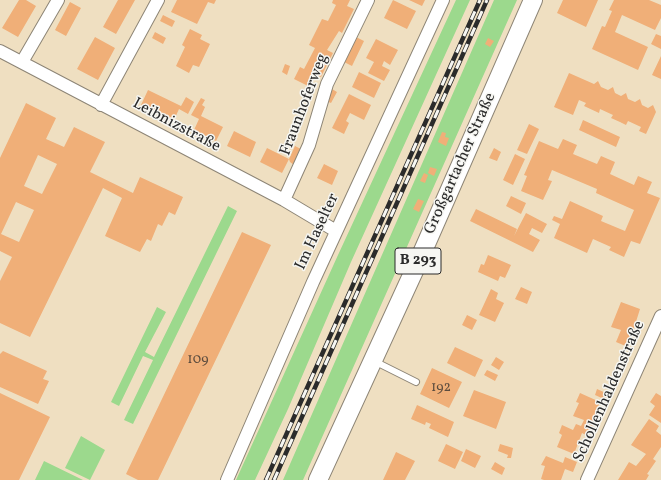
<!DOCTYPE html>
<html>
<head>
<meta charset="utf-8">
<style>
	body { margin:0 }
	canvas { display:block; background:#efdfc1 }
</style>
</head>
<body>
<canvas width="661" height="480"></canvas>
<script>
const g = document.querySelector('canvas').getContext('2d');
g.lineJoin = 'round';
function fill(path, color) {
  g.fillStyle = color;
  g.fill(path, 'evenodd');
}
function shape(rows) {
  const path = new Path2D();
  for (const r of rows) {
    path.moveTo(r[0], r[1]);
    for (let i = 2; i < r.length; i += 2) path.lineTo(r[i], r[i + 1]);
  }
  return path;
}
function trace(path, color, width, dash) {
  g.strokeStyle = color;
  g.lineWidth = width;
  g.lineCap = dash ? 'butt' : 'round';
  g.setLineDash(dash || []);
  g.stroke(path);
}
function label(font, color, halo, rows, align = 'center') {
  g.font = font + ' Vollkorn,serif';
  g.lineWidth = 3;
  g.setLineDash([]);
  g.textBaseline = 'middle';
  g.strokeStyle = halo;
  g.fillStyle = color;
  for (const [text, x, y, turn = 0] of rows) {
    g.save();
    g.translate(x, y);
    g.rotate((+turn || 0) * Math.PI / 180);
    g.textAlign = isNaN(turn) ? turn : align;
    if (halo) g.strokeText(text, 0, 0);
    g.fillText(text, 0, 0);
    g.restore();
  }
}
const green = shape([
	[456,0,470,0,351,262,288,409,255,480,236,480,338,255],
	[494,0,517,0,303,480,283,480],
	[228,206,237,211,133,424,124,420,153,360,143,356,119,406,111,402,157,307,166,312,145,352,154,357],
	[81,436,105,450,90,480,65,468],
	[44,461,83,480,35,480]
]);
const building = shape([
	[19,0,26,0,36,6,18,37,2,28],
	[118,0,135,0,116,34,103,27],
	[177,0,216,0,214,4,208,2,197,24,171,12],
	[333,0,350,0,347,6,354,9,342,33,339,31,327,50,333,53,321,77,316,75,310,87,294,79,300,67,304,69,315,48,309,45,322,19,328,21,336,5,332,3],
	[393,0,416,11,407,29,384,18],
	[409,0,425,0,422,6],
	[563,0,598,0,586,27,557,13],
	[614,0,649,0,661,5,661,18,655,30,622,15,615,32,648,47,638,70,592,49,602,26,605,27,612,11,609,10],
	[70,2,81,8,66,36,55,30],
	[163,15,175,21,172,27,160,21],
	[190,29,202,35,200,39,210,44,199,67,193,65,189,73,176,66,185,47,182,45],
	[155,32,166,38,163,44,152,38],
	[656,34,661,36,661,49,651,44],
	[95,37,115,48,98,80,77,69],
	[356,37,364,41,352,66,344,62],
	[488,38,494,41,490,47,485,44],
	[376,39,398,50,390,65,384,61,382,66,390,70,384,81,368,73,374,62,366,58],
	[661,56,661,79,652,75],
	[285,64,290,66,287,75,282,72],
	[359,72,381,83,374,98,352,87],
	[569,73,594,84,598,81,601,87,608,90,613,87,615,93,621,96,626,93,628,99,635,102,640,99,642,105,648,108,653,105,656,112,646,134,639,131,641,127,628,121,626,125,620,122,611,118,613,115,600,109,599,113,584,106,586,103,579,100,573,115,554,107],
	[332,89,337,92,331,103,326,101],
	[148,90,181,106,186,97,194,102,188,114,179,109,174,120,141,105],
	[349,94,371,105,364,120,350,113,346,121,349,123,344,134,332,128],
	[201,98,205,100,202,105,205,107,201,116,223,127,216,141,194,130,199,119,191,115],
	[26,103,56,118,46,139,64,147,74,127,105,142,90,172,133,193,140,177,183,197,175,215,169,212,162,226,158,224,151,241,147,239,140,252,105,236,122,198,103,188,30,337,0,323,0,281,12,257,0,251,0,158],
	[38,155,57,164,42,194,24,186],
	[16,202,34,210,19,242,1,234],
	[583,120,620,137,616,147,579,130],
	[529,124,539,129,527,154,517,150],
	[234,131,256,142,250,157,227,146],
	[442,132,446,133,445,137,449,138,446,146,438,142],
	[563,139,577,145,573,154,597,164,601,156,615,162,610,174,634,185,638,176,652,182,647,193,660,198,640,244,631,241,624,257,609,250,611,247,593,239,587,253,554,238,560,224,552,220,554,216,562,219,570,201,603,216,601,221,625,231,634,210,596,193,597,189,552,170,548,180,552,181,543,200,521,191,527,176,524,175,539,141,558,149],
	[295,146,301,149,294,165,290,162,289,159],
	[267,148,289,159,282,173,260,162],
	[494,148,501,152,497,161,489,158],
	[515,154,525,159,513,185,503,180],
	[324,164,338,171,332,185,317,178],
	[430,167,437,169,434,176,428,173],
	[424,173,428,175,425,183,420,181],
	[511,196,526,203,521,214,506,206],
	[418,199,424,201,419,212,413,209],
	[476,209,517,229,514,236,526,213,547,224,542,233,532,228,529,234,540,240,533,252,470,221],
	[242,232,271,245,158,480,138,480,126,474],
	[488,255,511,265,505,278,500,276,498,281,478,272,481,264,484,265],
	[521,287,532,292,527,304,515,299],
	[491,289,498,293,496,299,504,303,495,322,479,315],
	[621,302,640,309,628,347,616,342,621,330,611,327],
	[467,315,477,320,472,330,462,325],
	[455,347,483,360,475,377,447,363],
	[3,351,47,371,43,379,49,381,38,404,0,387,0,354],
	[496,357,504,362,499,370,491,365],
	[432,368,462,382,449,408,420,394],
	[487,370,498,375,495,381,484,375],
	[597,389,608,394,606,400,595,395],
	[474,390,506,402,496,429,463,416],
	[0,393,50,417,19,480,0,480],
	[580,393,600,402,596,411,598,413,591,430,589,429,586,435,582,433,574,454,557,447,562,435,559,433,562,425,573,430,576,424,581,426,584,420,573,416,579,403,576,402],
	[656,393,661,396,661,423,649,415,655,406,650,402],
	[417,405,454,422,448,437,429,428,431,424,426,422,425,425,411,419],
	[649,419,659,426,656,431,661,435,661,447,653,459,656,461,647,474,649,475,646,480,618,480,629,462,636,466,646,454,631,445],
	[446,444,463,452,455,469,438,461],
	[500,444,513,448,511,458,507,458,508,455,498,451],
	[466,449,481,456,475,468,461,461],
	[396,452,415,461,405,480,383,480],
	[546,456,563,463,565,457,577,462,573,472,565,469,561,480,544,480,541,479,545,466,541,465],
	[495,462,505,468,502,475,491,469]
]);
const lane = shape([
	[374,361,416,382]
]);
const street = shape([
	[0,51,284,200,336,231],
	[22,62,58,0],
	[101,105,158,0],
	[284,200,309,145,327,84,368,0],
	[227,480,313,282,443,0],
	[587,480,661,316]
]);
const primary = shape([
	[318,480,419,260,533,0]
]);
const rail = shape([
	[266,480,480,0],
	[274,480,487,0]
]);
const numberNames = [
	["109",198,360],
	["192",441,388]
];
const shields = [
	[418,261,46]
];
const shieldNames = [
	["B 293",418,261]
];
const streetNames = [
	["Fraunhoferweg",305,105,-69],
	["Leibnizstraße",176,126,28],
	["Großgartacher Straße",461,164,-66],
	["Im Haselter",318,232,-65],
	["Schollenhaldenstraße",610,392,-66]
];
fill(green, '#9cd98d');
fill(building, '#f0af78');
trace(lane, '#8d8576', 8);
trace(street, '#8d8576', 14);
trace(primary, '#8d8576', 20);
trace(lane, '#fff', 6);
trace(street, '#fff', 12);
trace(primary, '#fff', 18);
trace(rail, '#2b2b2b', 4.5);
trace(rail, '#f6f6f2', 3, [9]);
label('14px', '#5c4c3e', null, numberNames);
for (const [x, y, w] of shields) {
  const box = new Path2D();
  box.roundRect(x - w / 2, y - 13, w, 26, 3);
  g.fillStyle = '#f6f6f2';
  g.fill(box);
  trace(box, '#2b2b2b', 1);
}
label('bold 15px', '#2b2b2b', null, shieldNames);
label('16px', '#2b2b2b', '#f6f6f2', streetNames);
</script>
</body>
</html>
